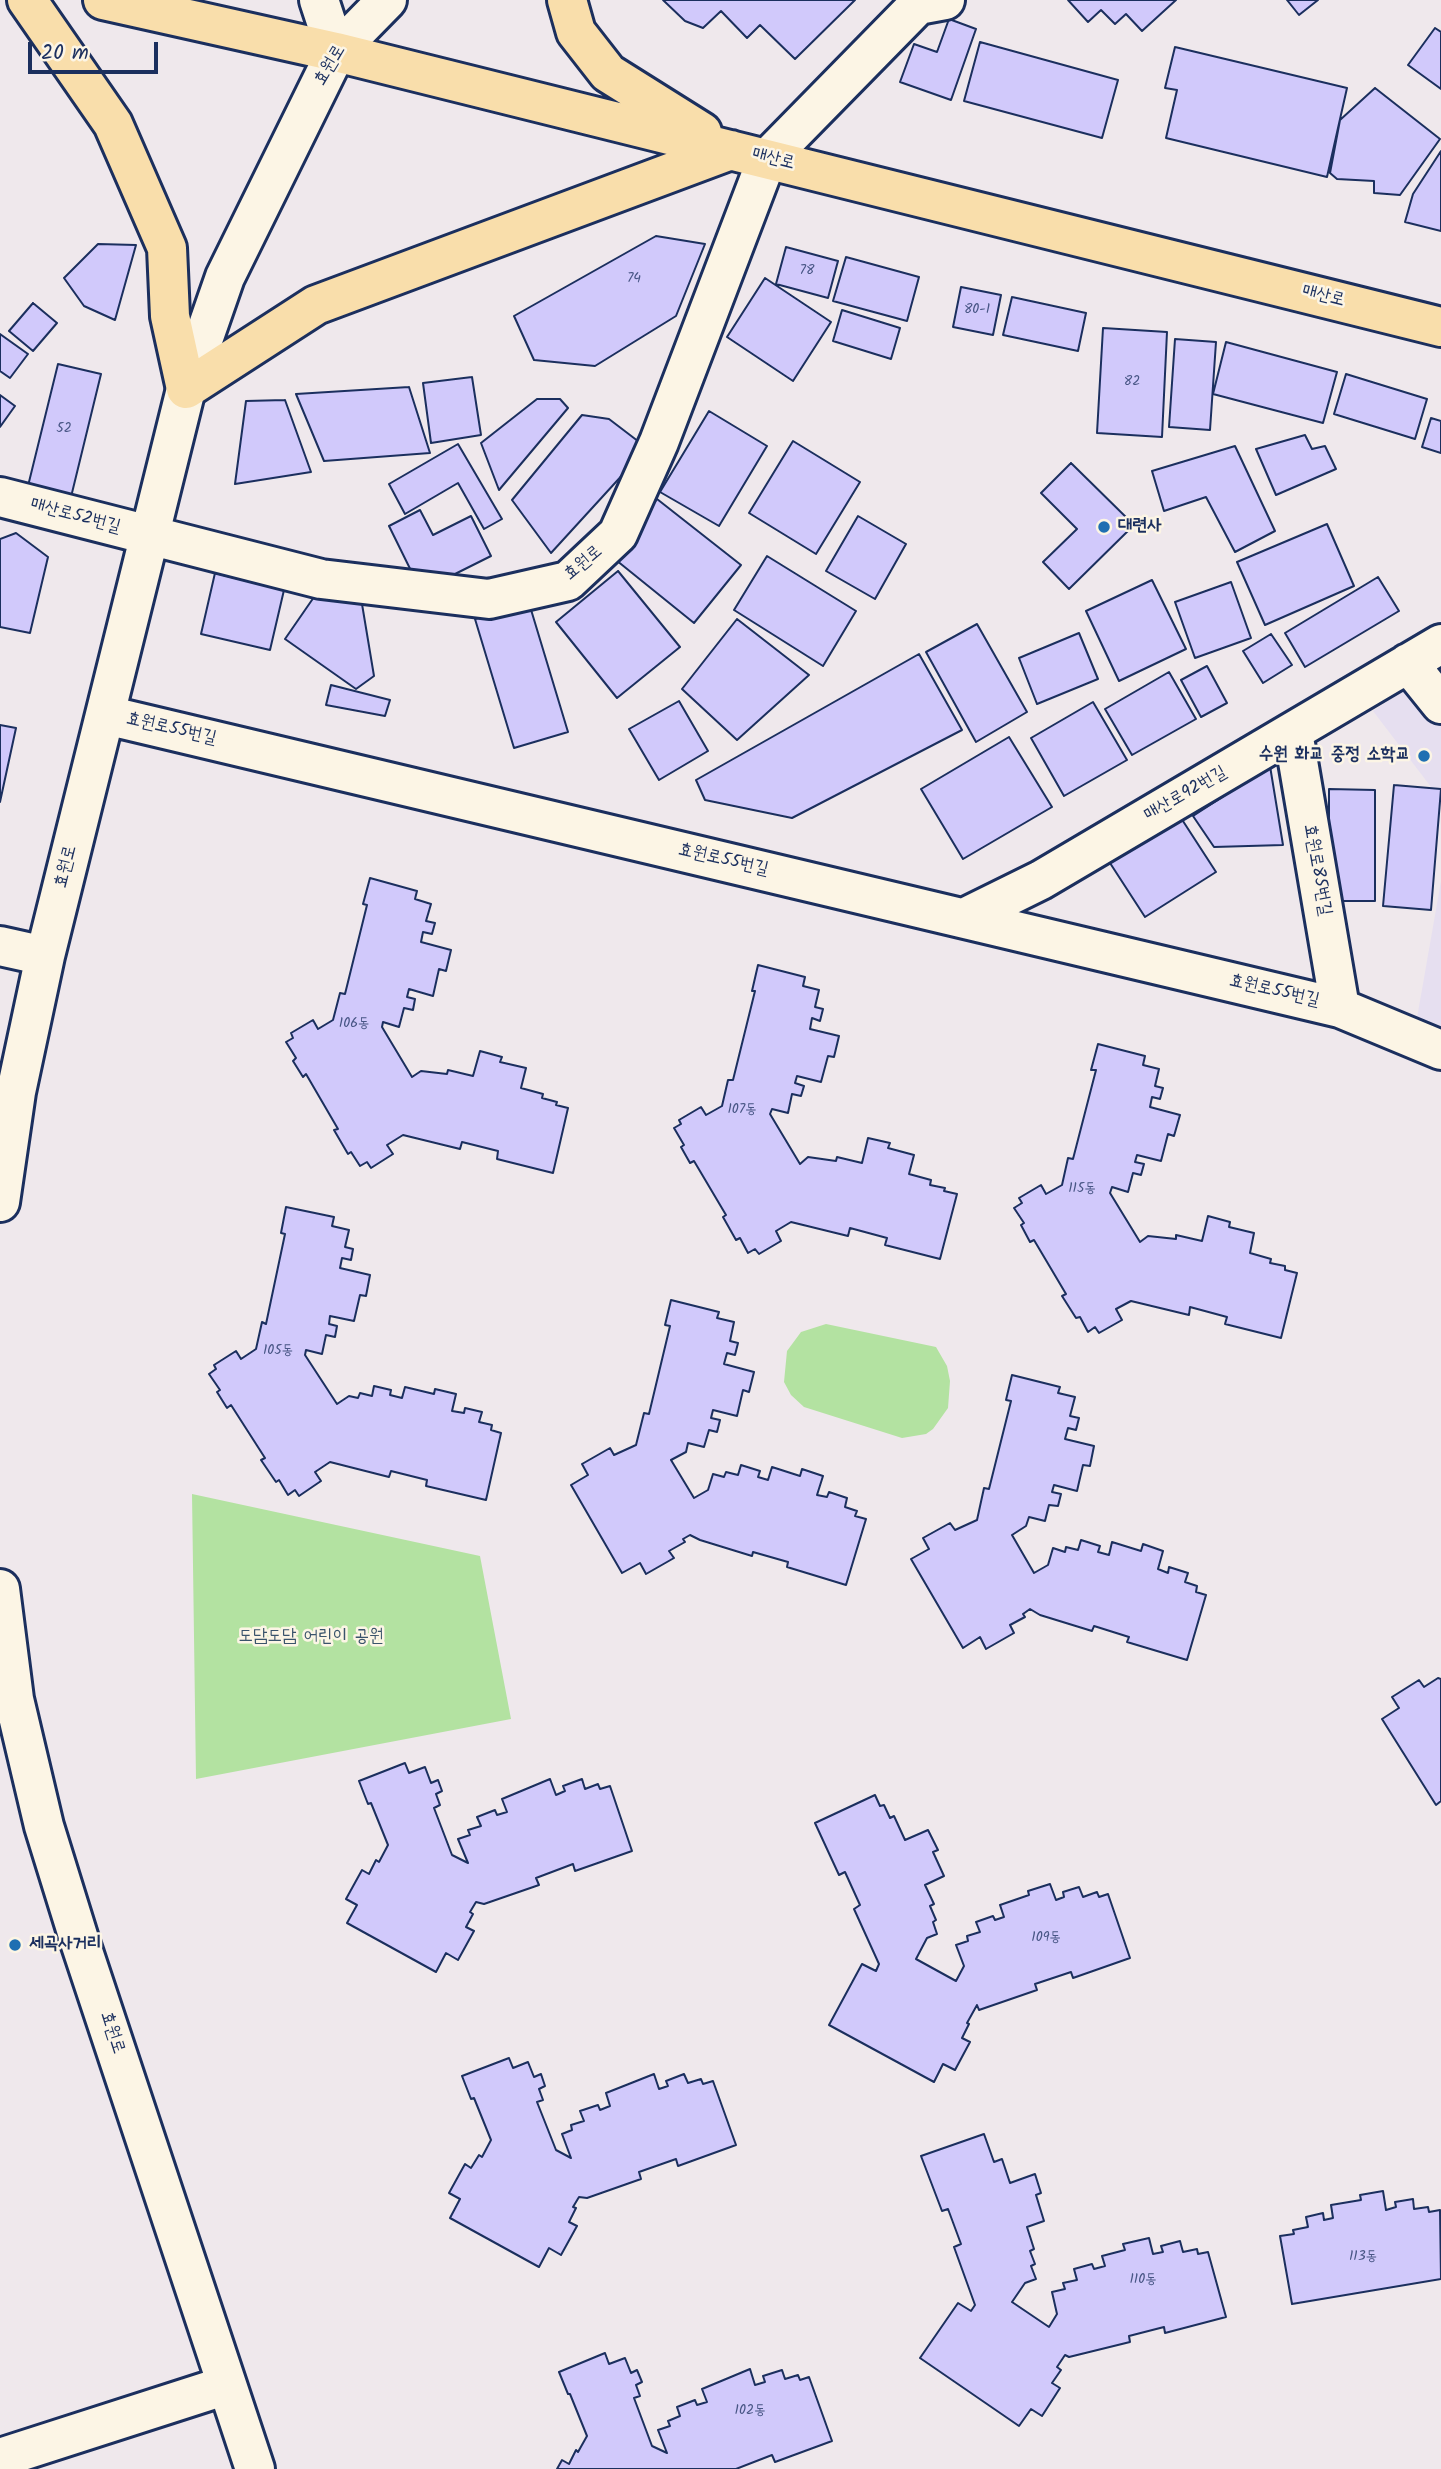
<!DOCTYPE html>
<html>
<head>
<meta charset="utf-8">
<style>
	body { margin:0 }
	#map { position:relative; width:1441px; height:2469px; overflow:hidden; background:#efe8ec; font-family:Kalam,sans-serif }
	canvas { display:block }
	.scale { position:absolute; left:28px; top:42px; width:130px; height:32px; box-sizing:border-box; border:4px solid #1b2f5e; border-top:0; padding-left:9px; font-size:21px; line-height:24px; white-space:nowrap; color:#1b2f5e; -webkit-text-stroke:5px #fcf5e5; paint-order:stroke }
</style>
</head>
<body>
<div id="map">
<canvas width="1441" height="2469"></canvas>
<div class="scale">20 m</div>
</div>
<script>
const g = document.querySelector('canvas').getContext('2d');
g.lineJoin = 'round';
function fill(path, color) {
  g.fillStyle = color;
  g.fill(path, 'evenodd');
}
function shape(rows) {
  const path = new Path2D();
  for (const r of rows) {
    path.moveTo(r[0], r[1]);
    for (let i = 2; i < r.length; i += 2) path.lineTo(r[i], r[i + 1]);
  }
  return path;
}
function trace(path, color, width, dash) {
  g.strokeStyle = color;
  g.lineWidth = width;
  g.lineCap = dash ? 'butt' : 'round';
  g.setLineDash(dash || []);
  g.stroke(path);
}
function label(font, color, halo, rows, align = 'center') {
  g.font = font + ' Kalam,"Poor Story",sans-serif';
  g.lineWidth = 5;
  g.setLineDash([]);
  g.textBaseline = 'middle';
  g.strokeStyle = halo;
  g.fillStyle = color;
  for (const [text, x, y, turn = 0] of rows) {
    g.save();
    g.translate(x, y);
    g.rotate((+turn || 0) * Math.PI / 180);
    g.textAlign = isNaN(turn) ? turn : align;
    if (halo) g.strokeText(text, 0, 0);
    g.fillText(text, 0, 0);
    g.restore();
  }
}
const built = shape([
	[1441,666,1441,800,1373,711],
	[1441,881,1441,1027,1417,1018]
]);
const green = shape([
	[826,1324,936,1347,947,1366,950,1381,948,1408,933,1429,926,1434,902,1438,804,1407,791,1395,784,1382,787,1351,801,1332],
	[192,1494,480,1556,511,1719,196,1779]
]);
const building = shape([
	[663,0,855,0,795,59,760,25,747,38,721,11,703,28,685,21,663,0],
	[1068,0,1176,0,1142,31,1126,14,1115,24,1101,10,1088,22,1068,0],
	[1287,0,1318,0,1299,15,1287,0],
	[949,19,976,29,951,100,900,82,914,44,937,52,949,19],
	[1435,28,1441,32,1441,89,1408,65,1435,28],
	[980,42,1118,80,1102,138,964,101,980,42],
	[1175,47,1347,88,1327,177,1166,138,1177,90,1165,88,1175,47],
	[1375,88,1440,139,1400,195,1374,193,1374,181,1337,179,1330,173,1340,120,1375,88],
	[1441,151,1441,231,1405,222,1413,194,1441,151],
	[656,236,705,244,676,316,595,366,534,360,514,316,656,236],
	[98,244,136,245,115,320,84,306,64,278,98,244],
	[786,247,838,261,828,298,776,284,786,247],
	[846,257,919,277,907,321,833,301,846,257],
	[765,278,831,322,793,381,727,337,765,278],
	[961,287,1001,295,993,335,953,327,961,287],
	[1012,297,1086,313,1078,351,1003,335,1012,297],
	[33,303,57,323,33,351,9,331,33,303],
	[842,310,900,328,891,359,833,341,842,310],
	[1103,328,1167,332,1162,437,1097,433,1103,328],
	[0,334,28,354,10,378,0,371,0,334],
	[1175,339,1216,342,1210,430,1169,427,1175,339],
	[1226,342,1337,372,1323,423,1213,394,1226,342],
	[58,364,101,374,71,497,28,486,58,364],
	[1346,374,1427,399,1415,439,1334,414,1346,374],
	[472,377,481,435,431,443,423,383,472,377],
	[409,387,430,453,324,461,296,394,409,387],
	[0,395,15,406,0,427,0,395],
	[537,399,560,399,568,408,499,490,481,443,537,399],
	[285,400,311,472,235,484,246,401,285,400],
	[709,411,767,446,719,526,660,492,709,411],
	[582,415,609,419,647,448,551,553,512,500,582,415],
	[1431,418,1441,421,1441,453,1422,447,1431,418],
	[1305,435,1312,449,1325,446,1336,469,1276,495,1256,449,1305,435],
	[793,441,860,482,816,554,749,513,793,441],
	[458,444,502,519,484,529,458,483,405,514,389,484,458,444],
	[1235,446,1275,531,1235,552,1206,497,1164,511,1152,471,1235,446],
	[1071,463,1134,525,1069,589,1043,562,1077,529,1041,493,1071,463],
	[657,499,741,565,694,623,611,556,657,499],
	[420,510,433,535,471,516,491,556,421,591,389,526,420,510],
	[858,516,906,544,875,599,826,571,858,516],
	[1327,524,1354,586,1265,625,1237,562,1327,524],
	[16,533,48,557,30,633,0,627,0,539,16,533],
	[767,556,856,611,823,666,734,610,767,556],
	[618,571,680,647,617,698,556,622,618,571],
	[215,573,284,590,270,650,201,634,215,573],
	[1378,577,1399,611,1305,667,1285,633,1378,577],
	[1152,580,1186,649,1119,681,1086,611,1152,580],
	[1231,582,1251,638,1195,658,1175,602,1231,582],
	[323,584,362,604,374,676,356,689,285,639,323,584],
	[529,603,568,732,514,748,475,619,529,603],
	[737,619,809,675,737,740,682,689,737,619],
	[977,624,1027,712,976,742,926,652,977,624],
	[1079,633,1098,679,1037,704,1019,658,1079,633],
	[1271,634,1292,665,1263,683,1243,651,1271,634],
	[919,654,962,730,792,818,705,800,696,780,919,654],
	[1207,666,1227,703,1201,717,1181,680,1207,666],
	[1169,672,1196,719,1132,755,1105,709,1169,672],
	[331,685,390,700,385,716,326,705,331,685],
	[679,701,708,751,659,780,629,729,679,701],
	[1093,702,1127,760,1064,796,1031,738,1093,702],
	[0,725,16,728,0,802,0,725],
	[1009,737,1052,807,963,859,921,789,1009,737],
	[1270,766,1283,845,1214,847,1193,816,1270,766],
	[1394,785,1441,789,1431,910,1383,906,1394,785],
	[1329,789,1375,790,1375,901,1329,901,1329,789],
	[1181,818,1216,872,1145,917,1110,863,1181,818],
	[370,878,417,891,415,899,431,904,426,921,435,923,432,934,423,932,421,942,451,950,446,971,439,969,433,996,409,989,407,997,415,999,413,1010,404,1008,399,1027,383,1022,382,1027,412,1077,421,1071,447,1074,448,1070,473,1076,480,1051,502,1057,500,1062,526,1068,521,1088,543,1094,542,1098,557,1102,556,1105,568,1108,553,1173,497,1159,498,1151,462,1142,460,1149,403,1135,387,1145,393,1154,371,1168,367,1162,360,1166,351,1152,348,1154,334,1130,338,1129,306,1074,303,1077,293,1061,296,1058,286,1042,293,1038,291,1033,313,1020,318,1029,333,1020,340,993,345,994,367,905,363,904,370,878],
	[758,965,805,977,803,986,819,990,815,1007,823,1009,820,1021,812,1018,810,1029,839,1036,834,1057,828,1056,821,1082,797,1076,795,1083,804,1086,801,1096,792,1094,788,1113,772,1109,770,1114,800,1164,808,1157,836,1161,837,1157,862,1163,868,1138,890,1143,888,1148,914,1155,909,1174,931,1180,930,1185,945,1188,944,1191,957,1194,940,1259,885,1245,887,1238,850,1228,848,1236,791,1222,776,1231,781,1241,759,1254,755,1249,748,1253,740,1238,736,1240,723,1217,726,1215,694,1161,690,1163,681,1147,684,1145,674,1128,681,1124,679,1120,701,1107,706,1115,722,1106,728,1080,733,1080,755,991,752,991,758,965],
	[1098,1044,1145,1056,1143,1065,1159,1069,1155,1086,1163,1088,1160,1099,1152,1097,1150,1107,1180,1115,1174,1136,1168,1134,1161,1161,1137,1155,1135,1162,1144,1164,1141,1175,1133,1173,1128,1192,1112,1187,1110,1193,1140,1242,1148,1236,1176,1239,1176,1235,1202,1241,1208,1216,1230,1222,1229,1227,1254,1233,1250,1253,1271,1259,1270,1263,1285,1266,1285,1270,1297,1273,1281,1338,1225,1324,1227,1317,1190,1307,1189,1315,1131,1301,1116,1309,1122,1320,1099,1333,1095,1327,1088,1332,1080,1317,1076,1318,1062,1296,1066,1294,1034,1240,1030,1242,1021,1225,1024,1223,1014,1208,1022,1203,1019,1198,1041,1185,1046,1194,1062,1185,1068,1158,1073,1159,1096,1070,1091,1070,1098,1044],
	[286,1207,334,1217,332,1226,349,1230,345,1247,353,1249,351,1260,342,1258,340,1268,370,1275,366,1296,360,1295,354,1321,330,1316,329,1324,337,1326,335,1337,326,1335,322,1354,306,1350,305,1355,337,1404,349,1396,358,1398,360,1393,372,1396,374,1386,391,1390,390,1395,402,1398,405,1387,434,1394,435,1389,456,1394,452,1411,464,1413,465,1408,482,1412,479,1422,492,1425,491,1430,501,1433,486,1500,426,1486,427,1480,391,1471,389,1477,330,1462,315,1472,321,1481,299,1496,295,1490,288,1495,279,1480,276,1482,261,1460,265,1458,231,1405,227,1408,217,1392,220,1390,209,1374,216,1369,214,1365,236,1351,241,1359,256,1349,262,1322,266,1324,285,1234,281,1233,286,1207],
	[671,1300,719,1312,717,1318,734,1322,730,1341,738,1343,735,1355,727,1353,724,1364,754,1372,749,1392,743,1390,737,1416,713,1410,711,1418,720,1420,717,1432,709,1430,704,1447,688,1443,686,1452,671,1460,694,1498,708,1490,713,1474,724,1477,726,1472,738,1475,741,1465,760,1471,758,1477,768,1480,772,1467,800,1476,802,1469,823,1476,817,1495,827,1497,829,1492,847,1498,845,1507,857,1511,855,1516,866,1519,846,1585,787,1567,788,1562,753,1552,752,1556,700,1540,690,1535,683,1539,685,1542,669,1551,674,1558,646,1574,640,1563,622,1573,571,1485,588,1475,582,1464,610,1448,614,1455,636,1445,644,1413,649,1414,670,1326,665,1325,671,1300],
	[1012,1375,1060,1387,1058,1393,1075,1397,1070,1416,1079,1418,1076,1430,1068,1428,1065,1439,1094,1446,1090,1466,1083,1465,1077,1491,1054,1485,1052,1492,1061,1494,1058,1506,1049,1505,1045,1521,1029,1517,1026,1526,1012,1535,1034,1573,1048,1565,1053,1548,1065,1552,1066,1547,1078,1550,1081,1540,1100,1546,1098,1552,1109,1555,1112,1542,1141,1551,1143,1544,1163,1551,1158,1569,1168,1573,1169,1567,1188,1573,1185,1582,1197,1586,1196,1592,1206,1595,1187,1660,1127,1642,1129,1637,1094,1626,1092,1631,1040,1615,1030,1609,1023,1614,1025,1617,1010,1625,1014,1633,986,1649,980,1637,963,1648,911,1559,929,1549,923,1538,950,1523,955,1530,977,1520,984,1488,989,1489,1011,1401,1006,1400,1012,1375],
	[1438,1678,1441,1679,1441,1801,1436,1805,1382,1719,1399,1708,1392,1697,1419,1680,1424,1687,1438,1678],
	[405,1763,409,1773,425,1767,431,1783,438,1780,442,1791,436,1794,440,1805,434,1808,452,1855,468,1863,458,1839,470,1835,468,1830,481,1826,477,1817,495,1810,497,1815,507,1812,502,1799,550,1779,556,1795,565,1791,563,1786,582,1779,585,1789,598,1784,600,1789,610,1786,632,1851,575,1871,573,1864,536,1878,539,1885,484,1904,476,1902,470,1912,473,1914,466,1927,474,1931,458,1960,446,1953,436,1972,347,1923,357,1905,346,1899,362,1870,369,1874,376,1860,379,1862,388,1845,371,1803,368,1804,359,1781,405,1763],
	[875,1795,880,1806,884,1805,890,1818,894,1816,905,1840,928,1830,938,1850,933,1852,944,1876,925,1885,934,1904,930,1906,936,1920,933,1922,937,1934,927,1938,916,1959,956,1981,964,1966,956,1945,968,1941,967,1936,980,1932,976,1922,993,1916,995,1920,1004,1917,1000,1905,1029,1895,1028,1891,1050,1884,1056,1900,1064,1897,1063,1892,1079,1887,1083,1897,1097,1892,1099,1897,1108,1894,1130,1958,1073,1978,1071,1972,1035,1984,1037,1990,979,2010,977,2005,967,2023,969,2024,962,2038,970,2042,955,2070,943,2064,934,2082,829,2025,862,1964,876,1971,879,1964,854,1909,860,1905,845,1872,839,1875,815,1823,875,1795],
	[509,2058,513,2068,528,2062,534,2077,541,2074,545,2086,539,2089,543,2100,537,2102,556,2150,571,2158,562,2134,572,2130,571,2125,584,2121,580,2111,598,2105,600,2110,610,2106,606,2093,654,2074,659,2089,668,2086,666,2081,684,2074,688,2083,701,2079,703,2084,713,2081,736,2145,678,2166,676,2159,639,2172,641,2179,587,2198,579,2197,573,2207,576,2208,569,2222,577,2226,561,2255,549,2248,539,2267,450,2218,460,2199,449,2193,465,2164,471,2168,479,2155,482,2157,491,2140,474,2098,471,2099,462,2076,509,2058],
	[984,2134,994,2162,1002,2159,1010,2183,1035,2174,1041,2193,1036,2195,1044,2221,1027,2227,1034,2249,1030,2251,1035,2264,1031,2266,1036,2279,1025,2283,1012,2302,1049,2327,1057,2314,1052,2292,1065,2289,1063,2283,1077,2280,1074,2269,1092,2264,1094,2269,1105,2266,1102,2256,1125,2250,1123,2244,1149,2238,1153,2254,1163,2252,1161,2246,1180,2241,1183,2252,1197,2249,1198,2254,1208,2252,1226,2317,1165,2333,1164,2327,1129,2336,1130,2342,1069,2357,1065,2355,1057,2367,1061,2370,1052,2383,1060,2388,1042,2416,1031,2409,1019,2426,920,2358,958,2303,971,2311,975,2305,954,2247,961,2244,948,2209,942,2211,921,2156,984,2134],
	[1383,2191,1386,2210,1396,2207,1395,2202,1413,2199,1414,2209,1428,2207,1429,2212,1440,2210,1441,2279,1292,2304,1280,2236,1294,2234,1293,2230,1308,2227,1306,2217,1323,2213,1324,2220,1333,2218,1331,2205,1361,2200,1360,2195,1383,2191],
	[605,2353,609,2364,625,2358,631,2373,637,2370,642,2382,636,2385,640,2396,634,2398,652,2446,667,2453,658,2430,670,2426,668,2421,680,2416,677,2407,695,2400,697,2405,707,2402,702,2389,750,2369,755,2385,765,2382,763,2376,782,2370,785,2379,798,2375,800,2380,809,2377,832,2441,775,2462,772,2455,736,2469,557,2469,562,2460,569,2464,576,2450,578,2452,587,2436,570,2394,568,2394,559,2372,605,2353]
]);
const minor = shape([
	[319,0,336,52],
	[0,497,321,579,489,599,568,581,618,534,659,442,767,159,918,5,945,0],
	[1408,663,1441,704],
	[106,715,1340,1008,1441,1050],
	[1293,732,1340,1008],
	[964,918,1041,880,1441,644],
	[0,946,45,956],
	[0,1202,16,1092,45,956,186,389,225,277,336,52,387,0],
	[0,1589,14,1699,44,1826,79,1939,255,2469],
	[0,2458,227,2385]
]);
const major = shape([
	[27,0,113,124,167,248,170,316,186,389,316,305,731,150],
	[103,0,336,52,1441,327],
	[567,0,576,32,608,73,702,132]
]);
const markers = [
	[1104,527,7,"#1f6fb2"],
	[1424,756,7,"#1f6fb2"],
	[15,1945,7,"#1f6fb2"]
];
const numberNames = [
	["78",807,272],
	["74",634,280],
	["80-1",977,311],
	["82",1132,383],
	["52",64,430],
	["106동",354,1025],
	["107동",742,1111],
	["115동",1082,1190],
	["105동",278,1352],
	["109동",1046,1939],
	["113동",1363,2258],
	["110동",1143,2281],
	["102동",750,2412]
];
const streetNames = [
	["효원로",331,66,-59],
	["매산로",773,160,14],
	["매산로",1323,297,14],
	["매산로52번길",75,517,15],
	["효원로",584,564,-40],
	["효원로55번길",171,730,13],
	["매산로92번길",1186,795,-30],
	["효원로55번길",723,861,13],
	["효원로",67,867,-76],
	["효원로85번길",1316,870,80],
	["효원로55번길",1274,992,13],
	["효원로",111,2033,72]
];
const poiNames = [
	["대련사",1118,527],
	["수원 화교 중정 소학교",1410,756,"right"],
	["세곡사거리",29,1945]
];
const parkNames = [
	["도담도담 어린이 공원",311,1638]
];
fill(built, '#e6dff0');
fill(green, '#b3e2a1');
fill(building, '#d1c9fb');
trace(building, '#1b2f5e', 2);
trace(minor, '#1b2f5e', 44);
trace(major, '#1b2f5e', 44);
trace(minor, '#fcf5e5', 38);
trace(major, '#f9deab', 38);
for (const [x, y, r, color] of markers) {
  const dot = new Path2D();
  dot.arc(x, y, r, 0, 2 * Math.PI);
  g.fillStyle = color;
  g.fill(dot);
  trace(dot, '#fcf5e5', 2.5);
}
label('14px', '#485685', null, numberNames);
label('18px', '#1b2f5e', '#fcf5e5', streetNames);
label('bold 18px', '#1b2f5e', '#fcf5e5', poiNames, 'left');
label('18px', '#39536b', '#fcf5e5', parkNames);
</script>
</body>
</html>
